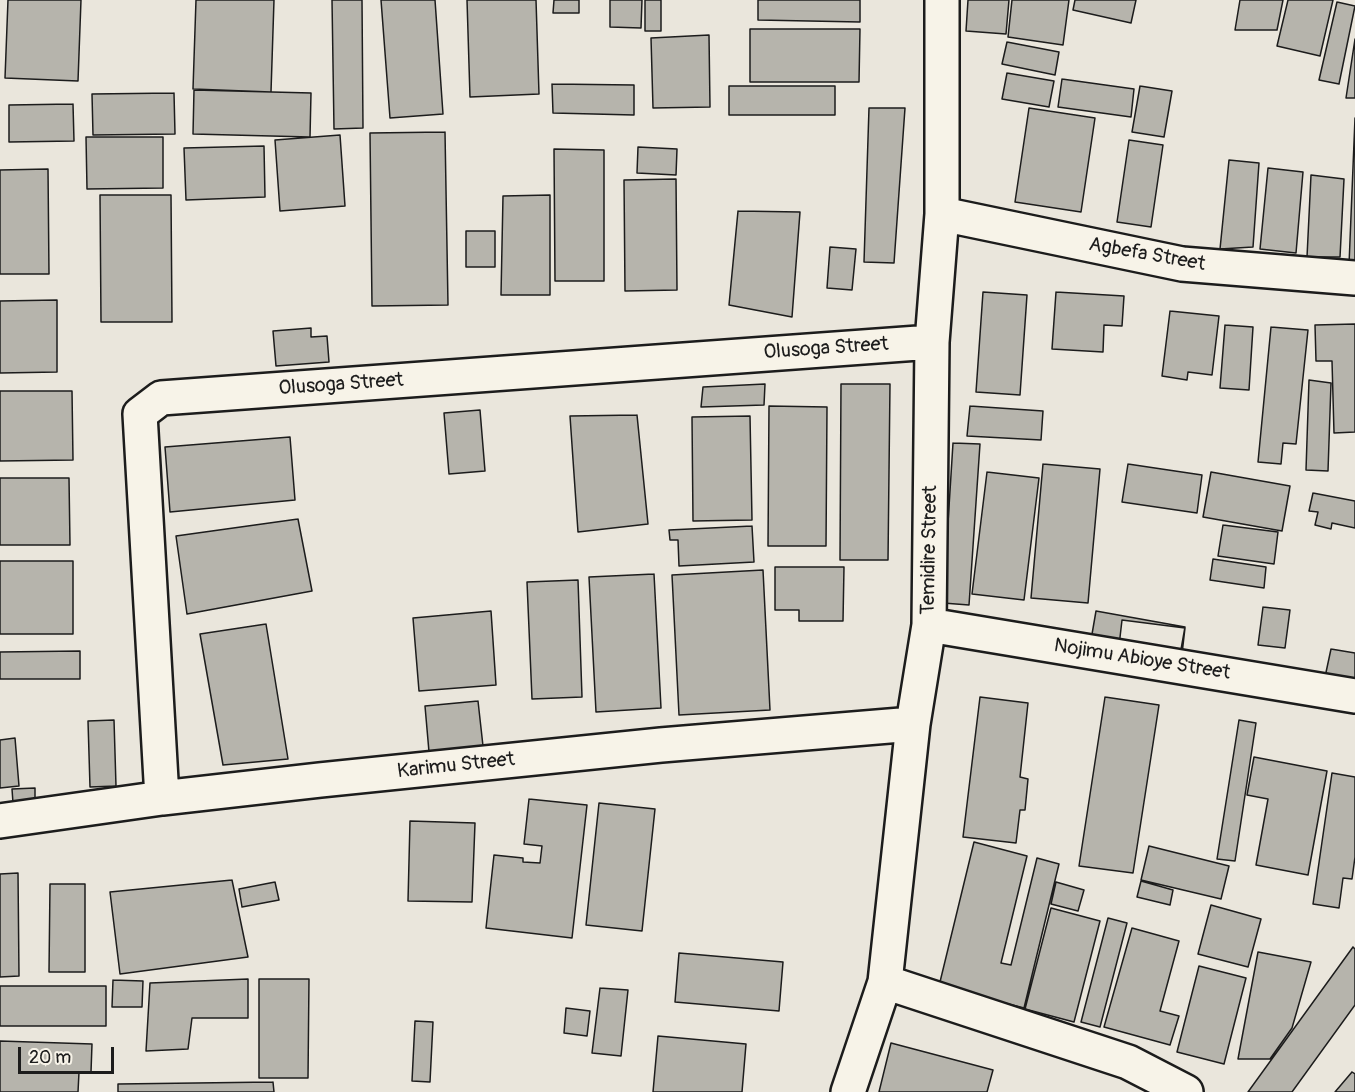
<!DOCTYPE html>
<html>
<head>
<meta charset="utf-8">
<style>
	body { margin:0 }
	#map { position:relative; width:1355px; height:1092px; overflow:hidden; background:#eae6dc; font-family:Pangolin,sans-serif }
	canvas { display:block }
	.scale { position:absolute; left:18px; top:1047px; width:96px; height:27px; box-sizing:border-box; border:3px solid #1c1c1c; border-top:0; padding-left:8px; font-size:18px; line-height:21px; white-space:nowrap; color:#1c1c1c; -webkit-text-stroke:4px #f7f3e8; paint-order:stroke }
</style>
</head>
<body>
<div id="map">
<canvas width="1355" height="1092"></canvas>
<div class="scale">20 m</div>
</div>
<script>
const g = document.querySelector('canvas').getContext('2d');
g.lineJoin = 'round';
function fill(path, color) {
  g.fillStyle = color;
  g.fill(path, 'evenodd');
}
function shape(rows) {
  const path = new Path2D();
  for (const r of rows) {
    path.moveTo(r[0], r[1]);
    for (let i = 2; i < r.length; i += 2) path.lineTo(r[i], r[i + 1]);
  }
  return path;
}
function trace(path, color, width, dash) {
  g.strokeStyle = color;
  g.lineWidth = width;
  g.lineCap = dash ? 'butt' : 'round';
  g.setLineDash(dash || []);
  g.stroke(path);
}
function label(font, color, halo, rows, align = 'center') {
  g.font = font + ' Pangolin,sans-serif';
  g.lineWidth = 4.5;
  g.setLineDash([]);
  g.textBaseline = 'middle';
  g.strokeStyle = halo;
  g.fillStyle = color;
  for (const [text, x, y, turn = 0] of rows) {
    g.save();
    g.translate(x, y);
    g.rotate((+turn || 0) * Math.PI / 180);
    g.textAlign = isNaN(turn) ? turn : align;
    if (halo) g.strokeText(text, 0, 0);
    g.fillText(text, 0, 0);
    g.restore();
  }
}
const building = shape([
	[8,0,81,0,78,81,5,78,8,0],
	[196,0,274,0,271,92,193,89,196,0],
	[332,0,362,0,363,128,334,129,332,0],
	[381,0,435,0,443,114,390,118,381,0],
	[467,0,536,0,539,94,470,97,467,0],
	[554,0,579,0,579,13,553,13,554,0],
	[610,0,642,0,641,28,610,27,610,0],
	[645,0,661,0,661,31,645,31,645,0],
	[758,0,860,0,860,22,758,20,758,0],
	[968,0,1009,0,1006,34,966,31,968,0],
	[1012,0,1069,0,1063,45,1008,37,1012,0],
	[1075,0,1136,0,1131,23,1073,10,1075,0],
	[1240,0,1283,0,1277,30,1235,30,1240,0],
	[1288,0,1333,0,1320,56,1277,46,1288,0],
	[1337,2,1355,6,1339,84,1319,80,1337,2],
	[750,29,860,29,859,82,750,82,750,29],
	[709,35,710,107,653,108,651,38,709,35],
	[1355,39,1355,98,1346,98,1355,39],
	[1007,42,1059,52,1055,75,1002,64,1007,42],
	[1007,73,1054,81,1049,107,1002,99,1007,73],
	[1062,79,1134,89,1131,117,1058,107,1062,79],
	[552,84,634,85,634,115,553,113,552,84],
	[729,86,835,86,835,115,729,115,729,86],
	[1140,86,1172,91,1164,137,1132,132,1140,86],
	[194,90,311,93,310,137,193,134,194,90],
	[174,93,175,134,93,135,92,94,174,93],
	[73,104,74,141,9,142,9,105,73,104],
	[869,108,905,108,894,263,864,262,869,108],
	[1029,108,1095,118,1081,212,1015,202,1029,108],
	[1355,118,1355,265,1349,265,1355,118],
	[445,132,448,305,372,306,370,133,445,132],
	[340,135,345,206,280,211,275,140,340,135],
	[86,137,163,137,163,188,87,189,86,137],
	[1129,140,1163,145,1151,227,1117,222,1129,140],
	[264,146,265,197,186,200,184,148,264,146],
	[638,147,677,149,676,175,637,173,638,147],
	[554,149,604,150,604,281,555,281,554,149],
	[1229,160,1259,163,1253,247,1220,249,1229,160],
	[1268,168,1303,172,1296,253,1260,249,1268,168],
	[48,169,49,274,0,274,0,170,48,169],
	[1311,175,1344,179,1340,257,1307,257,1311,175],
	[676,179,677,290,625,291,624,180,676,179],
	[100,195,171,195,172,322,101,322,100,195],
	[550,195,550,295,501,295,503,196,550,195],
	[738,211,800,212,792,317,729,305,738,211],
	[466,231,495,231,495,267,466,267,466,231],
	[830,247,856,249,852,290,827,288,830,247],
	[983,292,1027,295,1020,395,976,392,983,292],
	[1056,292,1124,296,1122,326,1104,325,1103,352,1052,349,1056,292],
	[57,300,57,372,0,373,0,301,57,300],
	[1170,311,1219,316,1212,375,1188,372,1187,380,1162,376,1170,311],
	[1355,324,1355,432,1334,433,1332,361,1316,361,1315,325,1355,324],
	[1225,325,1253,327,1249,390,1220,388,1225,325],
	[1271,327,1308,330,1296,444,1283,443,1281,464,1258,462,1271,327],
	[311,328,311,337,327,336,329,362,276,366,273,331,311,328],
	[1309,380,1331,383,1328,471,1306,470,1309,380],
	[765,384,764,405,701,407,703,387,765,384],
	[841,384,890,384,888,560,840,560,841,384],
	[0,391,72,391,73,460,0,461,0,391],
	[769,406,827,407,826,546,768,546,769,406],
	[970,406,1043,411,1041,440,967,436,970,406],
	[480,410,485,471,449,474,444,413,480,410],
	[637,415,648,524,578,532,570,416,637,415],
	[750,416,752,520,693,521,692,417,750,416],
	[290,437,295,500,170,512,165,447,290,437],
	[953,443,980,444,969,605,943,603,953,443],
	[1043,464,1100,469,1088,603,1031,598,1043,464],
	[1128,464,1202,475,1197,513,1122,502,1128,464],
	[987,472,1039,478,1024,600,972,594,987,472],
	[1211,472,1290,486,1282,531,1203,517,1211,472],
	[0,478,69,478,70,545,0,545,0,478],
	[1313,493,1355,501,1355,528,1332,523,1331,529,1315,525,1318,512,1309,511,1313,493],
	[298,519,312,591,187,614,176,536,298,519],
	[1223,525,1278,532,1274,564,1218,556,1223,525],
	[752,526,754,562,679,566,678,540,670,540,669,530,752,526],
	[1213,559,1266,567,1264,588,1210,580,1213,559],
	[0,561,73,561,73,634,0,634,0,561],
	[775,567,844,567,843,621,799,621,799,610,775,610,775,567],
	[763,570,770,710,679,715,672,575,763,570],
	[654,574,661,708,596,712,589,577,654,574],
	[578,580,582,697,532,699,527,582,578,580],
	[1263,607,1290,610,1285,648,1258,645,1263,607],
	[491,611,496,685,419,691,413,618,491,611],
	[1096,611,1185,627,1180,655,1091,640,1096,611],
	[1122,620,1185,628,1182,654,1119,646,1122,620],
	[266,624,288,759,223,765,200,634,266,624],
	[1331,649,1355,653,1355,682,1325,677,1331,649],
	[80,651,80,679,0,679,0,652,80,651],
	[980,697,1028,703,1020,777,1028,779,1025,810,1020,810,1016,843,963,837,980,697],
	[1105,697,1159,705,1133,873,1079,866,1105,697],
	[478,701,483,746,429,752,425,706,478,701],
	[114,720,116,786,90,787,88,721,114,720],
	[1239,720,1256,723,1235,861,1217,859,1239,720],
	[15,738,19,786,0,788,0,740,15,738],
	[1254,757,1327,771,1308,875,1256,865,1268,799,1247,795,1254,757],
	[1332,773,1355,777,1355,857,1352,879,1343,878,1339,908,1313,904,1332,773],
	[35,788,35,802,13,803,12,789,35,788],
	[529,799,587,805,572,938,486,928,494,855,523,858,523,862,540,863,542,846,524,844,529,799],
	[599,803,655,809,642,931,586,925,599,803],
	[410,821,475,823,472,902,408,901,410,821],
	[974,842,1027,856,1001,963,1011,965,1037,858,1059,864,1024,1008,939,986,974,842],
	[1149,846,1229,866,1221,899,1141,880,1149,846],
	[18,873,19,976,0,977,0,874,18,873],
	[232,880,248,957,120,974,110,892,232,880],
	[1141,881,1173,890,1170,905,1137,897,1141,881],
	[275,882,279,900,242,907,239,889,275,882],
	[1056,882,1084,890,1078,911,1051,904,1056,882],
	[50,884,85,884,85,972,49,972,50,884],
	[1211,905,1261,919,1248,967,1198,954,1211,905],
	[1051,908,1100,921,1074,1022,1025,1009,1051,908],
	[1108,918,1127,923,1100,1027,1081,1022,1108,918],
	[1132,928,1179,941,1160,1011,1179,1016,1170,1045,1104,1027,1132,928],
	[1353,947,1355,949,1355,1005,1292,1092,1248,1092,1353,947],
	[1258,952,1311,962,1292,1028,1270,1059,1238,1059,1258,952],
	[679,953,783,962,779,1011,675,1002,679,953],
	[1199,966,1246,978,1224,1064,1177,1052,1199,966],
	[248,979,248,1018,192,1018,188,1049,146,1051,150,983,248,979],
	[259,979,309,979,308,1078,259,1078,259,979],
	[113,980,143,981,142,1007,112,1007,113,980],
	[0,986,106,986,106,1026,0,1026,0,986],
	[600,988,628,990,621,1056,592,1053,600,988],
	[566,1008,590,1011,587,1036,564,1033,566,1008],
	[415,1021,433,1022,430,1082,412,1081,415,1021],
	[658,1036,746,1044,742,1092,653,1092,658,1036],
	[0,1041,92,1044,91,1072,79,1072,78,1092,0,1092,0,1041],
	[891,1043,993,1070,987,1092,879,1092,891,1043],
	[1352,1072,1355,1074,1355,1092,1335,1092,1352,1072],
	[273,1082,274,1092,118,1092,118,1084,273,1082]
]);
const minor = shape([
	[942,214,1182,264,1355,278],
	[929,625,1355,696],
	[162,798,140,414,161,398,932,342],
	[0,821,162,798,320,780,661,745,913,724],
	[885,982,1128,1062,1186,1092],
	[848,1092,885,982,913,724,929,625,932,342,942,214,942,0]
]);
const streetNames = [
	["Agbefa Street",1147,255,10],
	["Olusoga Street",826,349,-4],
	["Olusoga Street",341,385,-4],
	["Temidire Street",930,550,-89],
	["Nojimu Abioye Street",1142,660,9],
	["Karimu Street",456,766,-6]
];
fill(building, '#b6b4ac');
trace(building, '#1c1c1c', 1.5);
trace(minor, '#1c1c1c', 38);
trace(minor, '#f7f3e8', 33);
label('20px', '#1c1c1c', '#f7f3e8', streetNames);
</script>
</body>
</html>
